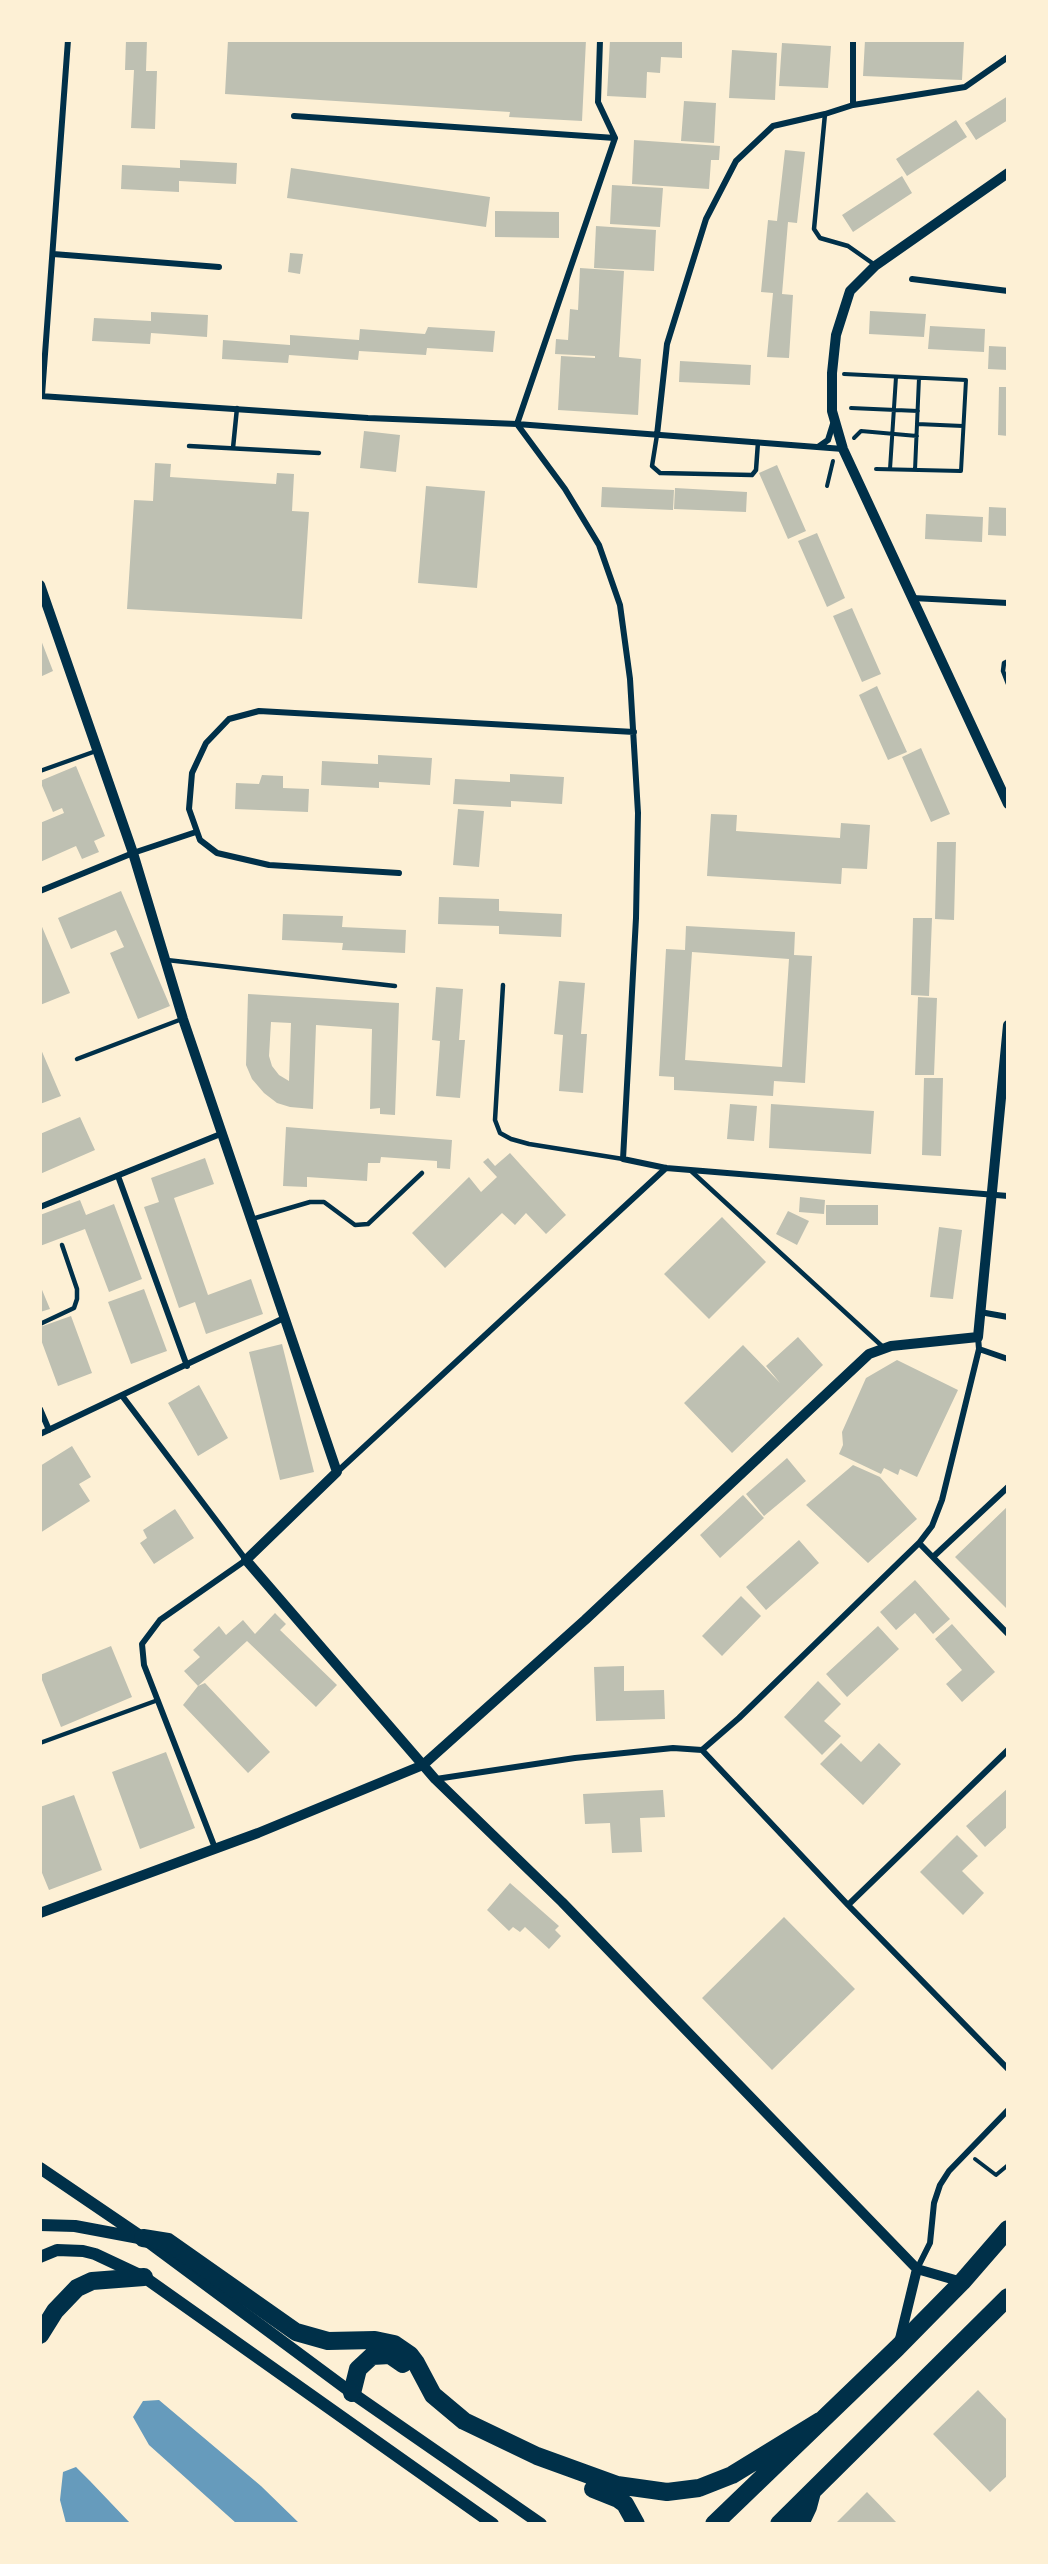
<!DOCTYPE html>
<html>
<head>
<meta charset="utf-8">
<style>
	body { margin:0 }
	#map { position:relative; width:1048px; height:2564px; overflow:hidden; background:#fdf0d5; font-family:"Nunito Sans",sans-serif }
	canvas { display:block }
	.frame { position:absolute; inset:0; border:42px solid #fdf0d5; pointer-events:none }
</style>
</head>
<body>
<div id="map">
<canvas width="1048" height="2564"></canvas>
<div class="frame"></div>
</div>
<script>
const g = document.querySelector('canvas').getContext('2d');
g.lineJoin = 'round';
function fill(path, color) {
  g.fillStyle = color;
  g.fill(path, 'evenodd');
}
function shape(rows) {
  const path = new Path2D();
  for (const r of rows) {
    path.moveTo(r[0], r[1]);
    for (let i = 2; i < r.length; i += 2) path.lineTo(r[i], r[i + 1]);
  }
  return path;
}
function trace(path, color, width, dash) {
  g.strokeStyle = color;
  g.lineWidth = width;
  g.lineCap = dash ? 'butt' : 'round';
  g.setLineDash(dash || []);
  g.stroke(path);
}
const water = shape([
	[159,2400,261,2486,299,2523,236,2523,149,2445,133,2417,143,2401],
	[76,2467,90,2481,130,2523,66,2523,60,2500,63,2472]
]);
const building = shape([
	[126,40,147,40,146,71,157,71,155,129,131,128,134,70,125,70],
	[228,40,586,40,582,121,509,117,510,112,225,94],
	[610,40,682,40,682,58,661,57,660,73,647,72,646,98,607,96],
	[865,40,964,41,962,80,863,76],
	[782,43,831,46,828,88,779,86],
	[732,50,777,53,775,100,729,98],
	[1008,96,1008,120,976,140,965,123],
	[684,101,716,103,714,143,681,141],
	[956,120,967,137,907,176,896,159],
	[634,140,720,146,719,160,711,160,709,189,632,184],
	[785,150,805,152,797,223,788,222,782,294,793,295,789,358,767,357,773,293,761,292,768,220,777,221],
	[180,160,237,163,236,184,179,181,179,192,121,189,122,165,180,168],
	[291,168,490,197,486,227,287,198],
	[902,176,912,193,853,232,842,215],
	[612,185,663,188,660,227,610,224],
	[495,211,559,212,559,238,495,237],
	[596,226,656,230,654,271,594,268],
	[290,253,303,254,300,274,288,272],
	[580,268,624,271,619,357,641,359,638,415,558,410,561,356,595,358,595,356,555,354,556,339,568,340,570,309,578,310],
	[870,311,926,314,924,337,869,334],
	[151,312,208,315,207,337,151,333,150,344,92,341,94,318,151,321],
	[930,326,985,329,984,352,928,349],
	[428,327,495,331,493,352,427,348,426,355,359,351,358,360,289,355,288,363,222,359,223,340,290,345,290,335,359,340,360,329,425,334],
	[989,346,1008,347,1008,370,988,369],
	[680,361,751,365,750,385,679,382],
	[999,387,1008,387,1008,436,998,435],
	[364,431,400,435,396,472,360,468],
	[155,463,171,464,170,477,276,484,277,473,294,474,292,511,309,512,302,619,127,609,134,500,153,501],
	[777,465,806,531,788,539,759,473],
	[426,486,485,491,477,588,418,583],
	[602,487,674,490,673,510,601,507],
	[675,488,747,492,746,512,674,509],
	[989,507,1008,508,1008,536,988,535],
	[926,514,983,517,982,542,925,539],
	[817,533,845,598,827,607,798,541],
	[852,608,881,674,862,682,833,616],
	[41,640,53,671,40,677,40,640],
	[877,686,907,752,888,760,859,695],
	[921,748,950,814,931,822,902,757],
	[378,755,432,758,430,785,379,782,379,788,321,785,322,761,378,764],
	[76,766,105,836,94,841,99,852,82,859,76,846,40,862,40,823,64,813,62,808,53,812,40,781],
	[510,774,564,777,562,804,511,801,511,807,453,804,455,779,510,782],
	[262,775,283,776,283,788,309,789,308,812,235,809,236,783,259,784],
	[458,809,484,811,479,867,453,865],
	[711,814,737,815,736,831,840,838,841,823,870,825,867,869,842,868,841,884,707,876],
	[937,842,956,842,954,920,935,919],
	[121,891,170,1006,138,1019,110,953,124,947,116,930,71,949,58,918],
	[439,897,499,899,499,911,562,914,561,937,499,934,499,926,438,924],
	[283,914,343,916,342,927,406,930,405,953,342,950,343,943,282,940],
	[913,918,932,918,929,996,911,995],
	[40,922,70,993,40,1005],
	[686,926,795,932,794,955,812,956,805,1083,774,1081,773,1096,674,1090,674,1077,659,1076,666,949,685,950],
	[692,952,789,959,782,1067,685,1060],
	[559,981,585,983,581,1034,587,1034,583,1093,559,1091,563,1035,554,1034],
	[436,987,463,989,459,1040,465,1040,460,1098,436,1096,440,1041,432,1040],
	[248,994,399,1003,395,1115,380,1114,380,1108,370,1109,372,1029,316,1025,313,1109,290,1107,277,1103,264,1093,252,1079,246,1065],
	[271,1022,291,1023,289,1081,279,1075,272,1066,269,1056],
	[918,997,937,998,934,1075,915,1075],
	[40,1047,61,1096,40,1104],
	[924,1078,943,1078,941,1156,922,1155],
	[730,1104,757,1106,754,1141,727,1139],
	[771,1104,874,1111,871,1154,769,1148],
	[80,1117,95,1150,40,1174,40,1134],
	[286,1127,452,1140,450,1169,437,1168,437,1161,381,1157,380,1163,368,1163,367,1181,307,1177,307,1187,283,1186],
	[510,1153,566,1215,546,1234,526,1213,515,1225,502,1213,445,1268,412,1233,469,1177,481,1192,497,1177,483,1162,488,1158,495,1166],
	[205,1158,214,1184,174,1198,208,1295,251,1279,263,1314,206,1334,195,1302,179,1308,144,1207,159,1202,151,1178],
	[800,1197,825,1200,824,1214,799,1212],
	[80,1200,86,1215,114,1204,142,1279,109,1292,85,1229,40,1246,40,1215],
	[826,1205,878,1205,878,1225,826,1225],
	[788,1211,809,1221,797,1245,776,1234],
	[722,1217,766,1262,709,1319,664,1274],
	[939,1227,962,1230,953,1299,930,1297],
	[40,1285,50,1309,40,1312],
	[144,1289,167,1351,131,1364,108,1302],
	[71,1316,92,1373,58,1386,40,1337,40,1327],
	[798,1337,823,1365,732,1453,684,1403,743,1345,780,1383,766,1366],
	[282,1344,314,1472,280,1480,249,1352],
	[897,1360,958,1390,917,1477,900,1469,898,1475,884,1468,881,1474,839,1454,843,1445,842,1432,866,1378],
	[199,1385,228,1438,198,1456,168,1403],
	[72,1446,91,1477,79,1484,90,1501,40,1533,40,1466],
	[787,1458,806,1481,764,1516,746,1494],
	[853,1465,880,1477,917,1519,868,1563,806,1505],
	[743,1495,764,1518,720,1558,700,1535],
	[1008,1506,1008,1610,955,1557],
	[175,1509,194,1538,154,1564,140,1543,147,1538,143,1530],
	[799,1540,819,1563,766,1610,746,1587],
	[915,1580,950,1619,933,1634,915,1613,896,1630,880,1612],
	[741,1596,761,1616,722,1656,702,1636],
	[275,1613,286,1624,280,1630,337,1685,316,1707,247,1641,198,1686,184,1671,200,1657,193,1650,219,1626,226,1635,243,1620,255,1634],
	[952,1624,995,1672,962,1702,946,1684,962,1670,935,1639],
	[878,1626,899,1649,847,1697,826,1674],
	[111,1646,132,1697,61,1727,40,1675],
	[624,1666,624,1691,664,1690,665,1719,596,1721,594,1667],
	[818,1681,841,1704,824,1721,841,1736,822,1755,784,1717],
	[205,1683,270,1752,248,1773,183,1705,198,1686],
	[841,1743,861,1762,879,1743,901,1764,863,1805,820,1764],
	[166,1752,195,1828,140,1849,112,1772],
	[1008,1788,1008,1826,985,1847,966,1826],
	[663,1790,665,1817,640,1818,642,1852,612,1853,610,1823,585,1824,583,1794],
	[74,1795,102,1870,49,1890,40,1868,40,1807],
	[957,1835,978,1856,962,1871,984,1893,963,1915,920,1872],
	[510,1883,559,1926,555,1930,561,1936,549,1949,525,1927,520,1932,513,1927,509,1931,487,1910],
	[784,1917,855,1989,772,2070,702,1998],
	[978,2390,1008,2421,1008,2475,990,2492,933,2434],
	[867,2492,898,2524,835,2524]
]);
const path = shape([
	[844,374,966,380,961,471,876,469],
	[851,408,918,411],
	[917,424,963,426],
	[854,438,861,431,917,436],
	[890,469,896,377],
	[915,470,919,378],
	[827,486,833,461],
	[975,2159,996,2175,1008,2165]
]);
const service = shape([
	[825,114,814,229,820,238,848,246,875,265],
	[657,435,652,466,660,473,752,475,756,470,758,442],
	[189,446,319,453],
	[233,448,237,408],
	[1008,661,1004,663,1003,671,1008,684],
	[40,771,96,751],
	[167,960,395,986],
	[503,985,495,1120,500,1133,511,1139,529,1144,623,1159],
	[77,1059,182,1019],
	[690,1170,883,1347],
	[252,1219,310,1202,324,1202,355,1225,368,1224,422,1173],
	[40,1324,74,1308,77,1299,77,1289,62,1245],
	[40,1743,158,1700]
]);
const minor = shape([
	[600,40,598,102,615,138],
	[853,105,965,87,1008,57],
	[294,116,615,138,517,424,565,489,599,545,620,605,630,679,638,813,636,918,623,1159,666,1168,1008,1196],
	[53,254,219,267],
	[912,279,1008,291],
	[42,395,68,40],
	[40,396,368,418,517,424,843,449],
	[657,435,667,344,706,219,736,161,773,126,825,114,853,105,853,40],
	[818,447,828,440,833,424],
	[913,598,1008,603],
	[399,873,269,865,217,853,200,840,189,809,192,773,206,743,229,719,259,711,634,732],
	[40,891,133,853,196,832],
	[118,1176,187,1366],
	[40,1207,223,1133],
	[980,1312,1008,1317],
	[979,1349,1008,1359],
	[123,1397,246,1560,160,1620,142,1644,144,1665,215,1848],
	[40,1409,49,1430],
	[40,1434,284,1318],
	[337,1472,666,1168],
	[919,1543,1008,1634],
	[933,1557,1008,1487],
	[702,1750,848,1905,1008,2069],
	[436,1779,575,1758,673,1748,702,1750,739,1718,919,1543,932,1526,942,1500,979,1349,978,1337],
	[848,1905,1008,1750],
	[917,2269,930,2243,934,2203,940,2185,949,2171,1008,2110]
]);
const tertiary = shape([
	[1008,173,875,266,850,291,836,335,832,373,832,411,843,449,1008,804],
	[40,585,133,853,183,1019,337,1472,246,1560,435,1779,562,1902,917,2269],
	[40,1913,258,1833,423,1765,585,1620,869,1354,891,1346,978,1337,1008,1025],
	[899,2343,917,2269,962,2282]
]);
const secondary = shape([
	[40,2168,143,2238,352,2393,541,2524],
	[40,2225,75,2226,139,2238],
	[40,2257,57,2250,83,2251,95,2254,144,2277,493,2524]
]);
const motorway = shape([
	[143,2238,168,2242,296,2332,328,2341,375,2340,394,2344,410,2355,416,2363,433,2395,464,2421,537,2456,617,2485,667,2492,699,2488,732,2475,820,2421],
	[40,2335,55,2311,77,2288,92,2281,144,2277],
	[352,2393,358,2369,372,2356,390,2355,403,2364],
	[593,2489,618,2499,625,2504,636,2524],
	[714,2524,897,2348,962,2282,1008,2229],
	[779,2524,1008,2297],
	[800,2524,808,2507,812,2492]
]);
fill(water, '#669bbc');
fill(building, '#bec0b2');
trace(path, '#003049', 4);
trace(service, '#003049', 4.5);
trace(minor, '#003049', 6);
trace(tertiary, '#003049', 10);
trace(secondary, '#003049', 12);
trace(motorway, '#003049', 18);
</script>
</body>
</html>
